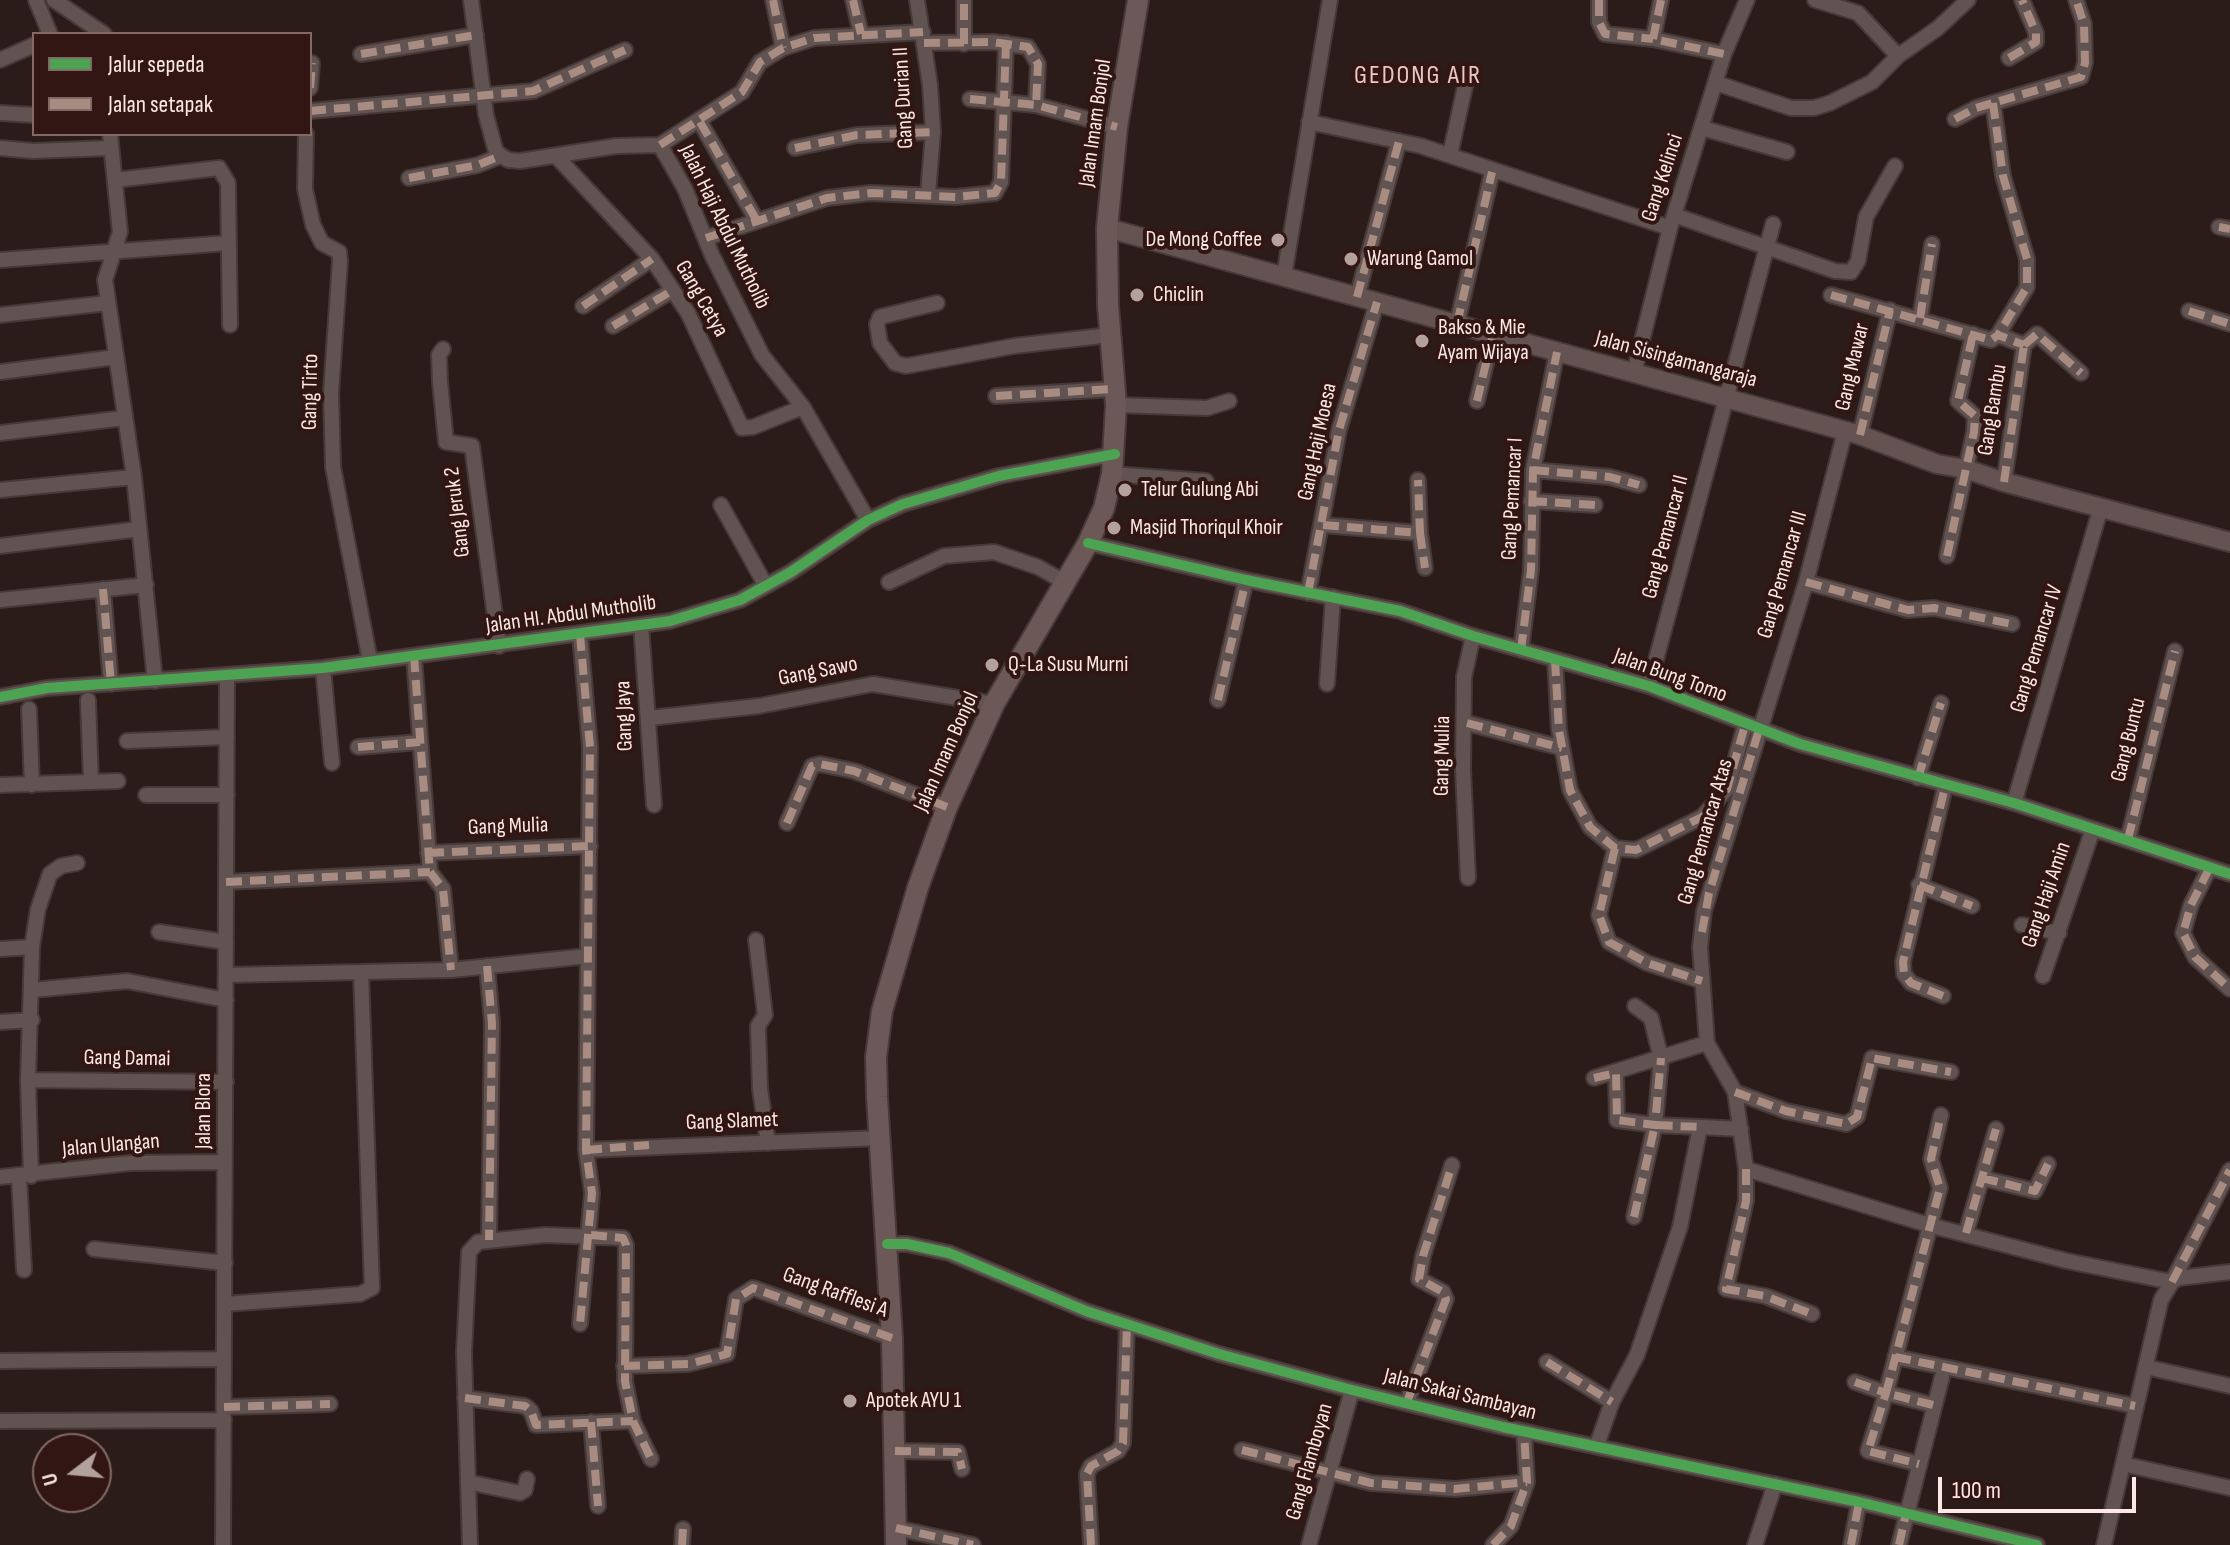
<!DOCTYPE html>
<html>
<head>
<meta charset="utf-8">
<style>
	body { margin:0 }
	#map { position:relative; width:2230px; height:1545px; overflow:hidden; background:#2b1c1a; font-family:"Sofia Sans Condensed",sans-serif }
	canvas { display:block }
	.legend { position:absolute; left:32px; top:32px; width:280px; height:104px; box-sizing:border-box; background:#321613; border:2px solid #836a67; margin:0; padding:10px 14px; list-style:none; font-size:24px; color:#fce8e4 }
	.legend li { display:flex; align-items:center; gap:16px; height:40px }
	.legend b { width:40px; border:2px solid #836a67 }
	.north { position:absolute; left:32px; top:1433px; width:80px; height:80px; box-sizing:border-box; background:#321613; border:2px solid #836a67; border-radius:50%; rotate:254deg; font-size:22px; font-weight:700; line-height:32px; text-align:center; color:#fce8e4 }
	.north::after { content:''; display:block; margin:auto; width:28px; height:36px; background:#b3a19d; clip-path:polygon(50% 0,100% 100%,50% 72%,0 100%) }
	.scale { position:absolute; left:1938px; top:1477px; width:198px; height:36px; box-sizing:border-box; border:4px solid #fce8e4; border-top:0; padding-left:10px; font-size:24px; line-height:28px; white-space:nowrap; color:#fce8e4; -webkit-text-stroke:6px #321613; paint-order:stroke }
</style>
</head>
<body>
<div id="map">
<canvas width="2230" height="1545"></canvas>
<ul class="legend">
<li><b style="height:10px;background:#4ca352"></b>Jalur sepeda</li>
<li><b style="height:10px;background:#a88b81"></b>Jalan setapak</li>
</ul>
<div class="north">U</div>
<div class="scale">100 m</div>
</div>
<script>
const g = document.querySelector('canvas').getContext('2d');
g.lineJoin = 'round';
function shape(rows) {
  const path = new Path2D();
  for (const r of rows) {
    path.moveTo(r[0], r[1]);
    for (let i = 2; i < r.length; i += 2) path.lineTo(r[i], r[i + 1]);
  }
  return path;
}
function trace(path, color, width, dash) {
  g.strokeStyle = color;
  g.lineWidth = width;
  g.lineCap = dash ? 'butt' : 'round';
  g.setLineDash(dash || []);
  g.stroke(path);
}
function label(font, color, halo, rows, align = 'center') {
  g.font = font + ' "Sofia Sans Condensed",sans-serif';
  g.lineWidth = 8;
  g.setLineDash([]);
  g.textBaseline = 'middle';
  g.strokeStyle = halo;
  g.fillStyle = color;
  for (const [text, x, y, turn = 0] of rows) {
    g.save();
    g.translate(x, y);
    g.rotate((+turn || 0) * Math.PI / 180);
    g.textAlign = isNaN(turn) ? turn : align;
    if (halo) g.strokeText(text, 0, 0);
    g.fillText(text, 0, 0);
    g.restore();
  }
}
const minor = shape([
	[36,0,50,34],
	[54,0,104,34],
	[471,0,486,115,496,152,508,160,520,161,616,146,660,145,685,189,712,255,762,355,803,407,868,520],
	[773,0,783,48],
	[853,0,861,34],
	[917,0,930,85,933,132,928,194],
	[1599,0,1599,22,1605,34,1653,39],
	[1661,0,1653,39,1724,54],
	[1815,0,1858,13,1898,56],
	[924,43,993,42,1028,47,1038,64,1036,105],
	[964,44,964,0],
	[361,54,476,35],
	[2009,58,2036,42,2036,33,2022,0],
	[0,60,34,45],
	[1716,83,1791,108,1814,108,1830,103,1872,82,1898,56,1938,28,1968,0],
	[310,88,312,63],
	[970,99,1036,105,1117,127],
	[1993,103,2003,176,2027,259,2027,287,1998,335],
	[310,111,533,91,625,50],
	[0,113,34,115],
	[1955,119,1976,108,2081,77,2085,63,2084,24,2076,0],
	[700,122,757,221],
	[1309,122,1421,146,1670,228],
	[1702,128,1787,152],
	[110,134,120,232,105,280,134,477,155,681],
	[306,134,305,189,313,225,322,243,339,252,340,261,331,393,333,467,370,661],
	[660,145,742,92,760,62,783,48,814,38,923,32],
	[0,148,33,151,109,148],
	[795,148,857,135,933,132],
	[1450,155,1466,82],
	[557,157,652,259,688,313,742,428,753,427,803,407],
	[409,178,478,165,500,156],
	[115,180,219,168,228,183,230,325],
	[1674,215,1835,271,1851,272,1858,261,1866,217,1895,166],
	[2219,227,2230,229],
	[706,238,827,198,871,193,956,197,995,193,1001,182,1006,43],
	[0,260,228,243],
	[1284,276,1330,0],
	[1831,295,1991,340,1998,335,2024,345],
	[1357,297,1399,141],
	[937,303,880,317,877,324,880,343,895,363,906,366,1014,346,1110,335],
	[583,306,652,259],
	[2189,311,2230,324],
	[0,315,108,303],
	[1920,318,1932,244],
	[1457,324,1492,172],
	[613,326,673,290],
	[2024,345,2037,334,2081,373],
	[443,349,439,355,440,382,446,442,472,446,499,646],
	[0,372,116,357],
	[1634,373,1670,228,1724,54,1747,0],
	[996,396,1114,389],
	[1477,401,1493,334],
	[1116,405,1207,408,1229,401],
	[0,433,124,418],
	[1860,435,1890,310],
	[1533,470,1610,477,1639,485],
	[1112,474,1206,481],
	[2004,482,2024,345],
	[0,490,134,477],
	[1531,501,1595,505],
	[721,505,766,586],
	[1323,525,1420,533,1418,480],
	[1420,533,1425,568],
	[1088,543,1246,580,1400,611,1473,636,1649,686,1800,744,2014,803,2230,874],
	[0,546,139,529],
	[1947,556,1974,432,1975,416,1958,401,1973,334],
	[889,582,944,556,994,552,1038,567,1066,583],
	[1806,582,1908,610,1934,608,2012,624],
	[103,589,111,684],
	[1308,593,1339,430,1377,302],
	[0,600,146,585],
	[641,625,654,805],
	[580,635,590,747,586,1150,592,1193,580,1324],
	[1521,650,1531,570,1533,470,1557,352],
	[414,656,430,872,443,889,451,970],
	[1555,660,1559,730,1570,790,1590,827,1615,848,1636,850,1702,817,1727,789,1745,725],
	[323,668,332,763],
	[1327,684,1333,597],
	[1649,686,1773,224],
	[0,697,47,688,323,668,670,621,740,600,791,572,868,520,903,504,999,476,1115,454],
	[88,700,91,782],
	[1218,700,1246,580],
	[29,709,32,785],
	[650,718,759,706,873,684,994,704],
	[1467,723,1562,748],
	[127,741,227,737],
	[358,747,420,742],
	[1918,778,1941,703],
	[0,785,118,781],
	[146,795,227,795],
	[2014,803,2101,507],
	[787,823,812,766,820,764,854,771,947,807],
	[2128,839,2175,651],
	[1615,848,1599,915,1609,942,1647,963,1702,981],
	[428,853,590,846],
	[2209,869,2191,905,2183,933,2195,957,2230,989],
	[1468,878,1463,769,1464,677,1473,636],
	[226,882,430,872],
	[1919,885,1972,906],
	[2022,925,2059,933],
	[159,932,226,942],
	[756,940,765,1015,758,1026,760,1089,768,1143],
	[32,947,38,909,50,874,61,866,77,863],
	[0,949,32,947,28,1080,31,1176],
	[487,966,492,1023,489,1240],
	[226,975,451,970,588,956],
	[2043,976,2093,829],
	[33,990,127,981,226,1000],
	[1943,996,1911,983,1904,974,1903,962,1945,787],
	[0,1022,32,1020],
	[1707,1043,1700,947,1704,911,1806,582,1845,431],
	[1616,1073,1617,1120,1655,1125,1661,1058,1651,1018,1635,1006],
	[1594,1078,1707,1043,1735,1092,1746,1169,1929,1225,2067,1261,2172,1282,2230,1170],
	[28,1080,226,1082],
	[1735,1092,1786,1111,1846,1124,1857,1117,1872,1058,1951,1072],
	[586,1150,880,1138],
	[1746,1169,1746,1201,1726,1289,1765,1296,1812,1314],
	[0,1177,130,1163,225,1162],
	[19,1177,24,1270],
	[1982,1178,2035,1191,2048,1164],
	[1634,1217,1655,1125,1700,1127],
	[1966,1233,1996,1129],
	[887,1244,907,1244,949,1253,1086,1311,1219,1354,1352,1390,1503,1427,1859,1502,2037,1545],
	[94,1249,225,1263],
	[225,1304,360,1294,372,1288,361,972],
	[1895,1357,2135,1406],
	[0,1361,224,1359],
	[1547,1362,1612,1402],
	[624,1366,688,1364,727,1354,736,1299,753,1288,892,1338],
	[2146,1367,2230,1386],
	[1855,1382,1886,1393,1868,1451,1919,1464],
	[465,1398,525,1406,531,1411,536,1425,633,1421],
	[1407,1402,1446,1299,1443,1292,1419,1279,1423,1256,1452,1165],
	[1933,1405,1886,1393,1940,1188,1931,1159,1941,1115],
	[224,1407,330,1404],
	[0,1421,224,1420],
	[591,1422,598,1506],
	[1597,1445,1612,1402,1637,1355,1680,1227,1700,1127,1741,1129],
	[1242,1450,1371,1483,1455,1489,1527,1482],
	[895,1451,958,1452,962,1469],
	[2123,1464,2230,1488],
	[468,1482,520,1493,525,1490,527,1479],
	[896,1528,973,1545],
	[223,1545,227,677],
	[470,1545,464,1353,469,1252,478,1242,545,1235,623,1238,626,1245,625,1381,633,1421,651,1459],
	[682,1545,683,1529],
	[1091,1545,1087,1474,1091,1466,1118,1451,1123,1443,1127,1324],
	[1309,1545,1352,1390],
	[1493,1545,1511,1526,1527,1482,1524,1432],
	[1755,1545,1775,1484],
	[1851,1545,1859,1502],
	[1899,1545,1942,1377],
	[2104,1545,2161,1300,2172,1282,2179,1278,2230,1272]
]);
const major = shape([
	[1107,228,1860,435,1937,464,1966,469,2004,482,2230,542]
]);
const highway = shape([
	[896,1545,892,1338,877,1097,876,1057,882,1011,918,887,947,807,994,704,1088,543,1104,508,1112,474,1116,405,1108,305,1107,228,1117,127,1138,0]
]);
const quiet = shape([
	[773,0,783,48],
	[853,0,861,34],
	[1599,0,1599,22,1605,34,1653,39],
	[1661,0,1653,39,1724,54],
	[924,43,993,42,1028,47,1038,64,1036,105],
	[964,44,964,0],
	[361,54,476,35],
	[2009,58,2036,42,2036,33,2022,0],
	[310,88,312,63],
	[970,99,1036,105,1117,127],
	[1993,103,2003,176,2027,259,2027,287,1998,335],
	[310,111,533,91,625,50],
	[1955,119,1976,108,2081,77,2085,63,2084,24,2076,0],
	[700,122,757,221],
	[660,145,742,92,760,62,783,48,814,38,923,32],
	[795,148,857,135,933,132],
	[409,178,478,165,500,156],
	[2219,227,2230,229],
	[706,238,827,198,871,193,956,197,995,193,1001,182,1006,43],
	[1831,295,1991,340,1998,335,2024,345],
	[1357,297,1399,141],
	[583,306,652,259],
	[2189,311,2230,324],
	[1920,318,1932,244],
	[1457,324,1492,172],
	[613,326,673,290],
	[2024,345,2037,334,2081,373],
	[996,396,1114,389],
	[1477,401,1493,334],
	[1860,435,1890,310],
	[1533,470,1610,477,1639,485],
	[2004,482,2024,345],
	[1531,501,1595,505],
	[1323,525,1420,533,1418,480],
	[1420,533,1425,568],
	[1947,556,1974,432,1975,416,1958,401,1973,334],
	[1806,582,1908,610,1934,608,2012,624],
	[103,589,111,684],
	[1308,593,1339,430,1377,302],
	[580,635,590,747,586,1150,592,1193,580,1324],
	[1521,650,1531,570,1533,470,1557,352],
	[414,656,430,872,443,889,451,970],
	[1555,660,1559,730,1570,790,1590,827,1615,848,1636,850,1702,817,1727,789,1745,725],
	[1218,700,1246,580],
	[1467,723,1562,748],
	[358,747,420,742],
	[1918,778,1941,703],
	[787,823,812,766,820,764,854,771,947,807],
	[2128,839,2175,651],
	[1615,848,1599,915,1609,942,1647,963,1702,981],
	[428,853,590,846],
	[2209,869,2191,905,2183,933,2195,957,2230,989],
	[226,882,430,872],
	[1919,885,1972,906],
	[1702,932,1709,893,1759,730],
	[487,966,492,1023,489,1240],
	[1943,996,1911,983,1904,974,1903,962,1945,787],
	[1594,1078,1616,1073,1617,1120,1655,1125,1661,1058],
	[1735,1092,1786,1111,1846,1124,1857,1117,1872,1058,1951,1072],
	[586,1150,649,1145],
	[1746,1169,1746,1201,1726,1289,1765,1296,1812,1314],
	[1982,1178,2035,1191,2048,1164],
	[1634,1217,1655,1125,1700,1127],
	[1966,1233,1996,1129],
	[591,1235,623,1238,626,1245,625,1381,633,1421,651,1459],
	[2172,1282,2230,1170],
	[1895,1357,2135,1406],
	[1547,1362,1612,1402],
	[624,1366,688,1364,727,1354,736,1299,753,1288,892,1338],
	[1855,1382,1886,1393,1868,1451,1919,1464],
	[465,1398,525,1406,531,1411,536,1425,633,1421],
	[1407,1402,1446,1299,1443,1292,1419,1279,1423,1256,1452,1165],
	[1933,1405,1886,1393,1940,1188,1931,1159,1941,1115],
	[224,1407,330,1404],
	[591,1422,598,1506],
	[1242,1450,1371,1483,1455,1489,1527,1482],
	[895,1451,958,1452,962,1469],
	[896,1528,973,1545],
	[682,1545,683,1529],
	[1091,1545,1087,1474,1091,1466,1118,1451,1123,1443,1127,1324],
	[1493,1545,1511,1526,1527,1482,1524,1432],
	[1851,1545,1859,1502],
	[1899,1545,1906,1514]
]);
const cycleway = shape([
	[1088,543,1246,580,1400,611,1473,636,1649,686,1800,744,2014,803,2230,874],
	[0,697,47,688,323,668,670,621,740,600,791,572,868,520,903,504,999,476,1115,454],
	[887,1244,907,1244,949,1253,1086,1311,1219,1354,1352,1390,1503,1427,1859,1502,2037,1545]
]);
const markers = [
	[1278,240,8,"#b3a19d"],
	[1351,259,8,"#b3a19d"],
	[1137,295,8,"#b3a19d"],
	[1422,341,8,"#b3a19d"],
	[1125,490,8,"#b3a19d"],
	[1114,528,8,"#b3a19d"],
	[992,665,8,"#b3a19d"],
	[850,1401,8,"#b3a19d"]
];
const streetNames = [
	["Gang Durian II",904,98,-93],
	["Jalan Imam Bonjol",1096,123,-82],
	["Gang Kelinci",1663,178,-72],
	["Jalah Haji Abdul Mutholib",724,227,64],
	["Gang Cetya",701,299,60],
	["Jalan Sisingamangaraja",1676,360,15],
	["Gang Mawar",1853,367,-77],
	["Gang Tirto",311,392,-89],
	["Gang Bambu",1993,410,-81],
	["Gang Haji Moesa",1318,442,-78],
	["Gang Pemancar I",1513,499,-87],
	["Gang Jeruk 2",458,512,-97],
	["Gang Pemancar II",1666,537,-75],
	["Gang Pemancar III",1783,575,-74],
	["Jalan HI. Abdul Mutholib",571,615,-8],
	["Gang Pemancar IV",2037,649,-73],
	["Gang Sawo",818,672,-11],
	["Jalan Bung Tomo",1670,676,20],
	["Gang Jaya",625,716,-92],
	["Gang Buntu",2129,740,-76],
	["Jalan Imam Bonjol",947,752,-66],
	["Gang Mulia",1443,756,-89],
	["Gang Mulia",508,827,-2],
	["Gang Pemancar Atas",1706,832,-74],
	["Gang Haji Amin",2047,895,-71],
	["Gang Damai",127,1059,1],
	["Jalan Blora",204,1111,-90],
	["Gang Slamet",732,1122,-2],
	["Jalan Ulangan",111,1146,-5],
	["Gang Rafflesi A",835,1293,20],
	["Jalan Sakai Sambayan",1460,1395,14],
	["Gang Flamboyan",1310,1462,-74]
];
const poiNames = [
	["De Mong Coffee",1262,240,"right"],
	["Warung Gamol",1367,259],
	["Chiclin",1153,295],
	["Bakso & Mie",1438,328],
	["Ayam Wijaya",1438,353],
	["Telur Gulung Abi",1141,490],
	["Masjid Thoriqul Khoir",1130,528],
	["Q-La Susu Murni",1008,665],
	["Apotek AYU 1",866,1401]
];
const quarterNames = [
	["GEDONG AIR",1418,76]
];
trace(minor, '#473938', 18);
trace(major, '#473938', 22);
trace(highway, '#473938', 24);
trace(minor, '#615351', 14);
trace(major, '#645351', 18);
trace(highway, '#6c5856', 20);
trace(quiet, '#a88b81', 8, [16, 8]);
trace(cycleway, '#4ca352', 10);
for (const [x, y, r, color] of markers) {
  const dot = new Path2D();
  dot.arc(x, y, r, 0, 2 * Math.PI);
  g.fillStyle = color;
  g.fill(dot);
  trace(dot, '#321613', 3);
}
label('22px', '#fce8e4', '#321613', streetNames);
label('22px', '#fce8e4', '#321613', poiNames, 'left');
g.letterSpacing = '2px';
label('26px', '#eec7c0', '#321613', quarterNames);
g.letterSpacing = '0px';
</script>
</body>
</html>
